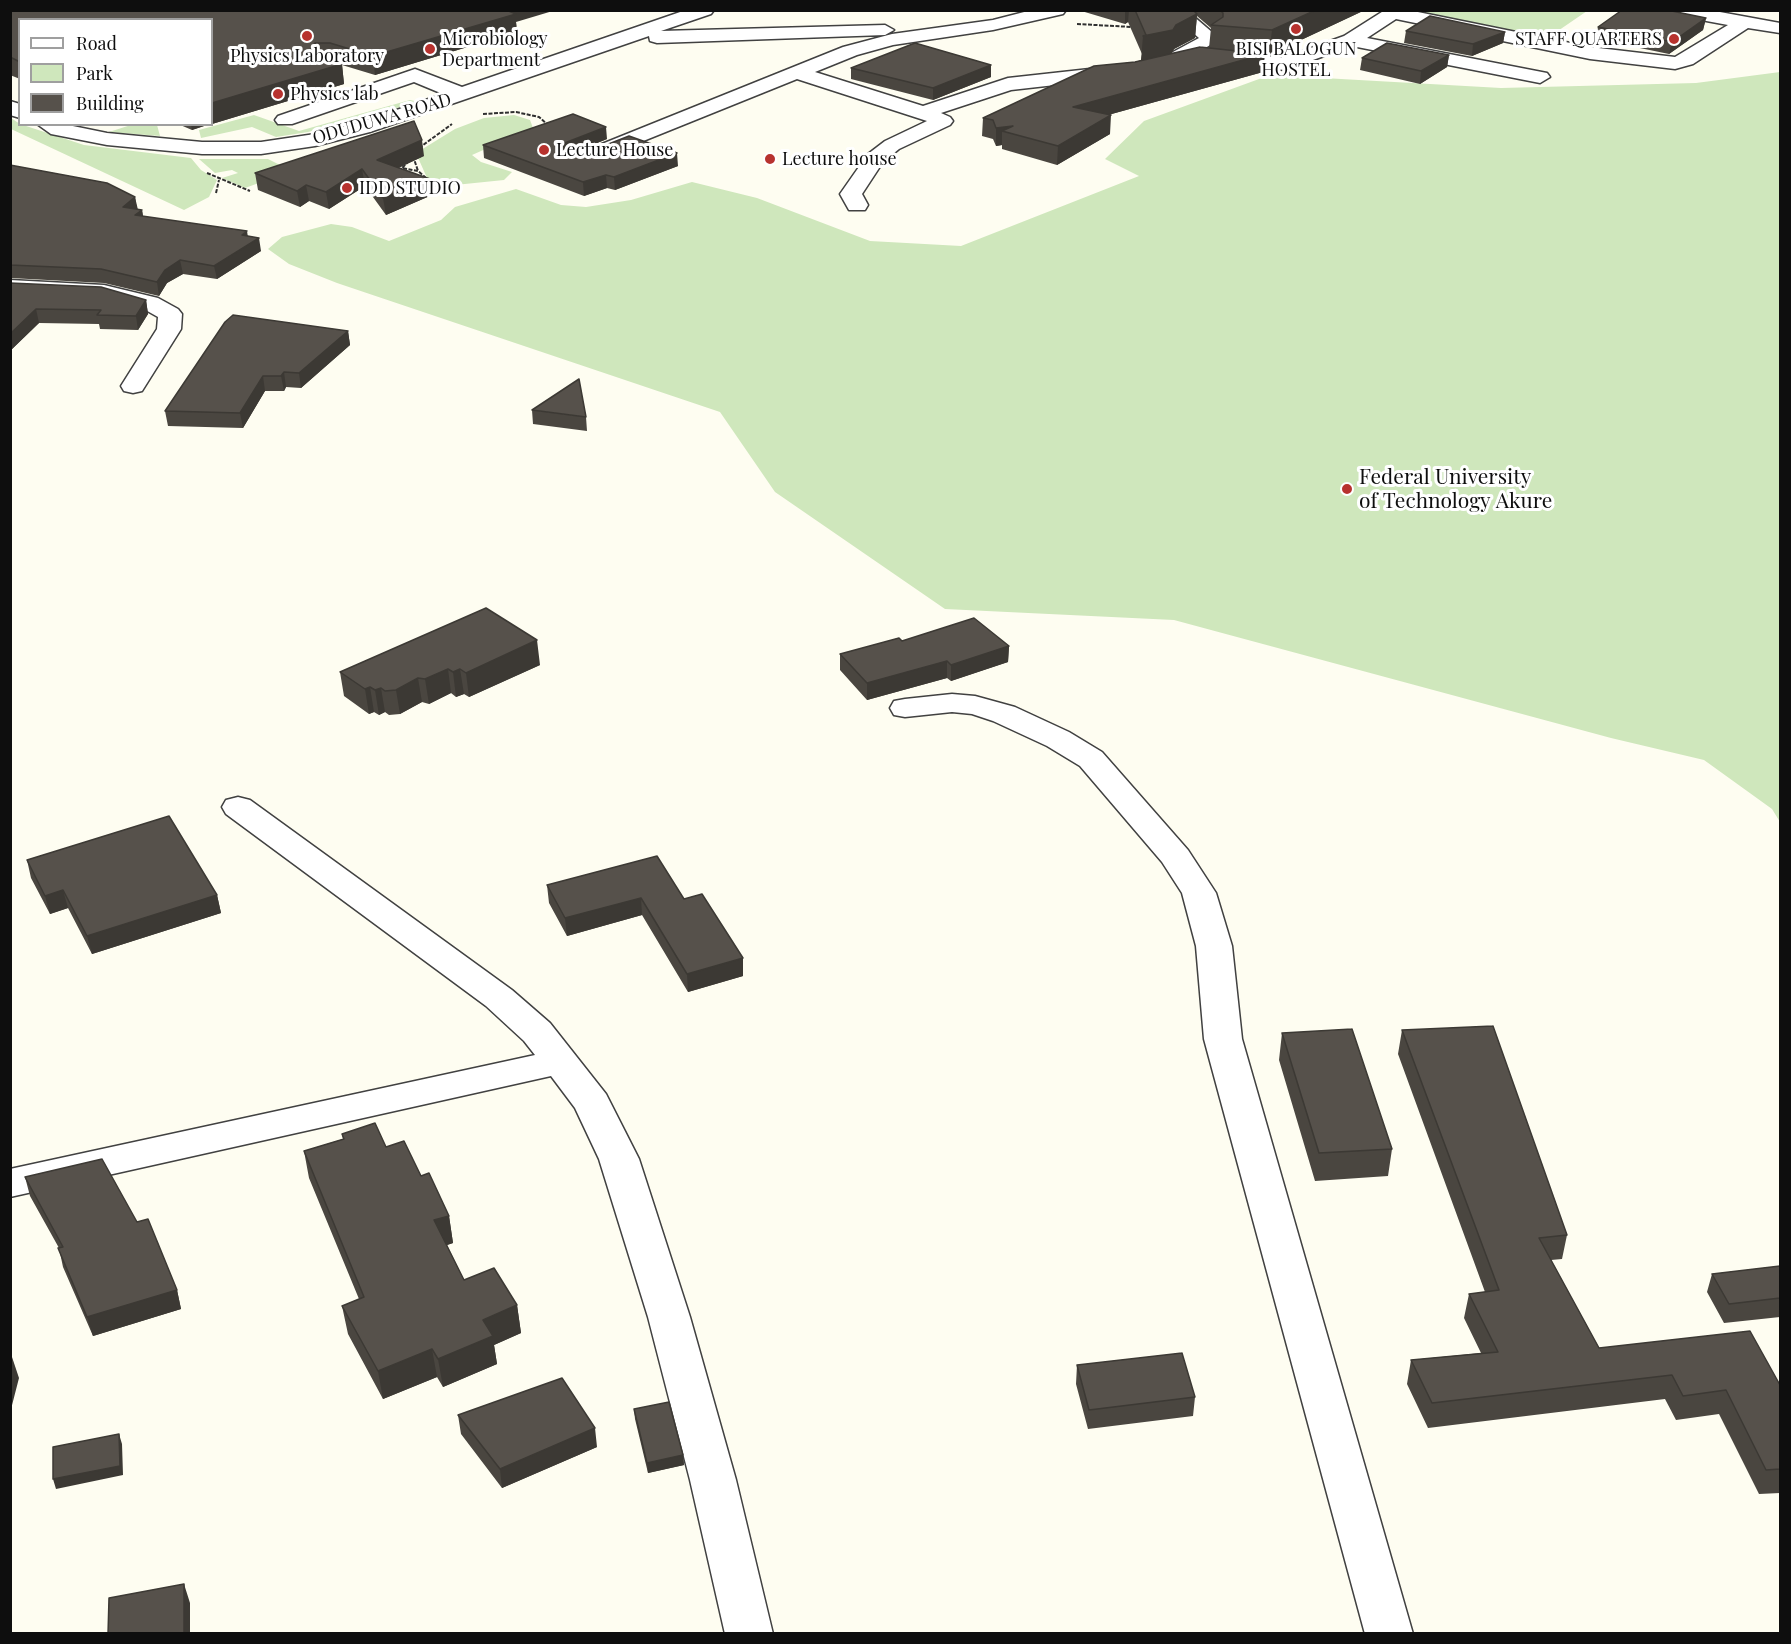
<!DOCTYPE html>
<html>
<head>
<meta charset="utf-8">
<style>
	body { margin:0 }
	#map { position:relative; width:1791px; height:1644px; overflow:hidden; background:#fefdf1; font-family:"Playfair Display",serif }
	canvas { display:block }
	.frame { position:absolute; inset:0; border:12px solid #0e0e0e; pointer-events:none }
	.legend { position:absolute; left:18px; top:18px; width:195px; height:108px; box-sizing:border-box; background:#fff; border:2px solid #9f9f9f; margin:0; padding:8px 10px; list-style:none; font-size:18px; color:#0e0e0e }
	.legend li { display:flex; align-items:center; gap:12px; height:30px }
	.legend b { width:30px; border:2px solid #9f9f9f }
</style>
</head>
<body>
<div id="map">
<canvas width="1791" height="1644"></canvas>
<div class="frame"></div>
<ul class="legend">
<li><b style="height:8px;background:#fff"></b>Road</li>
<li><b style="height:16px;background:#cfe7bc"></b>Park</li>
<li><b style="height:16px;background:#56514b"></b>Building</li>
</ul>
</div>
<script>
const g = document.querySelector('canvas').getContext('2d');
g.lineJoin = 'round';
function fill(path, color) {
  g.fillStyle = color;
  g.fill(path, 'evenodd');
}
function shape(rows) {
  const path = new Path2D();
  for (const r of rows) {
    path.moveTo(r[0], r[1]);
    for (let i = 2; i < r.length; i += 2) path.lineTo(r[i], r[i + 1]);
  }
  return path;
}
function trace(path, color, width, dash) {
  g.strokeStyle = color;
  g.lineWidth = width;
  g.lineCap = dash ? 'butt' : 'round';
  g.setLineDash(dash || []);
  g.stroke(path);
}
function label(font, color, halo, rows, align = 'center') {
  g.font = font + ' "Playfair Display",serif';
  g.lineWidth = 6;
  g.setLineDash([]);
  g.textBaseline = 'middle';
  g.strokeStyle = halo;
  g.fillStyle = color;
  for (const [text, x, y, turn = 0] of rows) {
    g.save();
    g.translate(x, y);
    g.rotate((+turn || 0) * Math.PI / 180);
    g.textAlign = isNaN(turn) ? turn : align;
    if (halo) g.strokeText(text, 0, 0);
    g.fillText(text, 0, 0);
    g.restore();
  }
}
const green = shape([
	[1417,10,1587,11,1549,37,1415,13],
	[1780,72,1780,822,1772,809,1704,760,1611,738,1174,620,945,609,775,492,720,412,337,283,289,264,268,249,282,237,331,224,352,227,389,241,441,220,455,207,516,189,561,205,586,207,631,200,692,182,757,198,870,241,961,246,1139,176,1105,159,1144,121,1270,75,1501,88,1696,83],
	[410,100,419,102,308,132,276,137,252,127,201,138,199,130,254,115,299,131],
	[514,115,530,120,533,128,472,155,481,162,512,172,504,180,406,190,401,180,427,178,416,153,455,129,484,118],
	[11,118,20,124,84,145,191,158,201,170,217,180,209,197,184,210,11,129],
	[134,124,157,125,160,136,109,132],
	[199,159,268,159,292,171,245,188,222,178,238,173,232,170,215,173]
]);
const path = shape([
	[1077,24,1132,27],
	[483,114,516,112,539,117,549,126],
	[419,148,452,124],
	[413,156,418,171],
	[409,161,402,168,418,171,425,177,419,177],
	[207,173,250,191],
	[216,193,219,180]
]);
const minor = shape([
	[686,10,714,10,711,14,661,31,885,25,894,30,885,35,657,43,650,41,649,36,370,132,315,146,261,154,202,154,107,145,51,134,37,124,63,124,107,133,202,142,261,142,315,134,356,124,443,94,414,82,292,124,278,124,275,120,278,116,415,69,462,87,686,10],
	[1032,10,1066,10,1063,14,993,30,893,45,857,55,815,72,923,106,1008,78,1117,66,1127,72,1117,78,1011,90,941,113,950,117,953,121,950,125,899,149,883,162,862,194,868,205,865,210,849,210,840,194,868,154,885,141,927,121,797,79,601,158,594,160,587,158,584,154,587,150,843,47,892,34,993,20,1032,10],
	[1385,10,1408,10,1590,47,1675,57,1728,25,1674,15,1665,10,1709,10,1780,23,1780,33,1748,28,1693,64,1675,69,1590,59,1396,19,1367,38,1547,73,1550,77,1540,83,1352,46,1285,70,1221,63,1212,57,1221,51,1283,58,1344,36,1385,10],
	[1186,14,1192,15,1220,39,1174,67,1160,67,1158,63,1160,59,1199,38,1177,19,1186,14],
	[10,101,20,104,20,118,10,115,10,101],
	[10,280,104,285,158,298,178,309,182,314,181,329,142,391,133,393,124,391,121,386,157,329,158,317,142,308,104,299,10,294,10,280],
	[952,694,975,696,1015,707,1069,732,1102,752,1188,850,1216,893,1232,946,1242,1039,1413,1634,1365,1634,1204,1039,1196,946,1182,893,1162,862,1080,766,1047,746,993,721,972,714,952,712,905,717,894,715,890,708,894,701,905,699,952,694],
	[238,797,250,800,512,990,550,1023,606,1094,639,1159,690,1317,736,1480,773,1634,725,1634,690,1480,648,1317,599,1159,575,1108,551,1076,10,1197,10,1169,535,1055,524,1041,486,1006,226,814,222,807,226,800,238,797]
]);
const wall = shape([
	[10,10,516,22,517,32,375,75,342,65,344,84,212,124,212,20,20,20,20,79,10,75],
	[1078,10,1365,10,1269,55,1262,54,1263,72,1108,115,1110,134,1057,165,1002,149,1002,145,996,146,993,139,982,136,983,118,1135,62,1141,60,1142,54,1128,22,1125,24],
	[1197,16,1211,28,1209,48,1172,53,1174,49,1195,38],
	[1706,18,1703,30,1669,54,1596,39,1598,27],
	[1406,31,1505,32,1503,43,1472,56,1404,43],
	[1449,55,1447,67,1420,84,1360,70,1362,58],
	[991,65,991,77,933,100,851,79,851,68],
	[178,124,210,124,192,130],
	[607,139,565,156,678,166,615,190,607,188,584,196,484,158,483,145],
	[424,156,398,168,432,195,386,215,365,186,329,209,309,201,300,207,258,190,255,173],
	[10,165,135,197,137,210,142,210,143,216,248,236,261,251,217,279,183,274,167,283,159,296,104,283,10,278],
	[10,283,146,300,148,314,138,330,100,329,99,324,39,323,10,351],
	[348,331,350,345,301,388,286,387,284,391,265,391,243,428,168,426,165,411],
	[532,410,586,417,587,431,533,424],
	[902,641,1009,646,1008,662,951,681,947,678,867,700,840,670,840,654],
	[540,665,469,697,464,694,456,697,451,693,429,704,422,702,400,714,389,715,385,712,379,715,374,712,369,714,344,696,340,672],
	[27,860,217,895,221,913,92,954,68,908,50,914,31,878],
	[547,885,684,899,743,958,743,976,688,992,642,915,567,936,549,903],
	[1402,1030,1567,1235,1562,1259,1551,1260,1599,1348,1780,1385,1780,1493,1759,1494,1719,1414,1676,1420,1665,1399,1428,1428,1407,1384,1411,1360,1481,1353,1464,1318,1469,1294,1485,1292,1398,1054],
	[1282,1033,1392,1149,1388,1176,1315,1181,1279,1060],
	[342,1134,386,1147,421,1176,449,1216,453,1243,447,1245,464,1280,517,1305,521,1333,494,1345,497,1364,443,1387,437,1377,383,1399,348,1334,342,1306,359,1299,309,1178,304,1151,343,1139],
	[25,1177,137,1222,177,1290,181,1309,93,1336,63,1267,59,1248,30,1196],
	[1780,1266,1780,1317,1724,1323,1707,1292,1712,1274],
	[1077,1365,1195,1397,1193,1416,1088,1429,1076,1384],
	[634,1409,683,1455,684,1465,648,1473,635,1419],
	[458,1415,597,1447,502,1488,461,1434]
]);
const shadedWall = shape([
	[498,10,556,10,516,22,517,32,375,75,373,56],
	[1125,10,1129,10,1128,22,1125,24],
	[1316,10,1365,10,1269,55,1272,30],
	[1197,14,1195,38,1174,49,1171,54,1141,61,1143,36,1176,25],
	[1706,18,1703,30,1669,54,1672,42],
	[1505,32,1503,43,1472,56,1473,44],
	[315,43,318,62,311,48],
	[1265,54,1263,72,1072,125,1073,107],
	[1449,55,1447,67,1420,84,1421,71],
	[342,64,344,84,212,124,212,103],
	[991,65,991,77,933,100,933,88],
	[1111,115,1110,134,1057,165,1058,146],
	[191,124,210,124,192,130],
	[1013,126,1002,131,1002,145,996,146,996,128],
	[606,127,607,139,563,157,558,150,562,144],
	[422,140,424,156,379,177,377,160],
	[677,153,678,166,615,190,614,177],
	[362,169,365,186,329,209,326,192],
	[606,175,607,188,584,196,583,182],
	[430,179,432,195,386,215,383,198],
	[306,185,309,201,300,207,297,191],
	[135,197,138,210,123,207],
	[142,210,144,223,135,215],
	[247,231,249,244,259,238,261,251,217,279,214,266,242,235],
	[180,260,183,274,167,283,159,296,157,282,165,270],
	[146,300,148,314,138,330,136,316],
	[36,309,39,323,10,351,10,334],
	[348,331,350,345,301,388,299,373],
	[284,372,286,387,284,391,281,376],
	[263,376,265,391,243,428,240,413],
	[537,640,540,665,469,697,466,673],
	[1009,646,1008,662,951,681,951,665],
	[947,661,947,678,867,700,867,683],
	[448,669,451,693,429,704,425,679],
	[460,669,464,694,456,697,453,672],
	[418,678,422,702,400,714,396,690],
	[370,687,374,712,369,714,365,689],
	[381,688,385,712,379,715,375,690],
	[63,890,68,908,50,914,45,896],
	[217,895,221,913,92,954,87,936],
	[641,898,642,915,567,936,565,918],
	[743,958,743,976,688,992,687,974],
	[449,1216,453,1243,438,1248,434,1220],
	[177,1290,181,1309,93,1336,87,1317],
	[517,1305,521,1333,494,1345,497,1364,443,1387,438,1359,483,1320],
	[432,1349,437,1377,383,1399,378,1371],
	[10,1351,19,1378,10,1413],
	[595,1428,597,1447,502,1488,500,1469],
	[119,1434,122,1444,123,1475,56,1489,53,1479],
	[683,1455,684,1465,648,1473,647,1463],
	[184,1584,190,1603,190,1634,184,1634]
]);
const building = shape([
	[10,10,506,10,516,14,373,56,330,43,315,43,311,48,315,55,342,64,212,103,212,20,20,20,20,62,10,57,10,10],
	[1135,10,1193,10,1197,14,1176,25,1173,30,1143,36,1146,35,1135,10],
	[1220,10,1316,10,1272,30,1211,25,1223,17,1223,13,1220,10],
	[1622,10,1667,10,1706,18,1672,42,1598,27,1622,10],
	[1430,16,1505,32,1473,44,1406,31,1430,16],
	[915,43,991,65,933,88,851,68,915,43],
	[1387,43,1449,55,1421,71,1362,58,1387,43],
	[1200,47,1265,54,1073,107,1111,115,1058,146,1002,131,1013,126,996,128,993,120,983,118,1094,66,1135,62,1200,47],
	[573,114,606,127,562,144,558,150,563,156,578,156,629,136,677,153,614,177,606,175,583,182,483,145,573,114],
	[414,121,422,140,377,160,430,179,383,198,362,169,326,192,306,185,297,191,255,173,414,121],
	[10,165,107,183,135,197,123,207,142,210,135,215,247,231,242,235,259,238,214,266,180,260,165,270,157,282,101,269,10,265,10,165],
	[10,283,101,287,146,300,136,316,97,315,101,310,36,309,10,334,10,283],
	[233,315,348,331,299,373,284,372,281,376,263,376,240,413,165,411,225,322,233,315],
	[579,379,586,417,532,410,579,379],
	[486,608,537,640,466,673,460,669,453,672,448,669,425,679,418,678,396,690,385,691,381,688,375,690,370,687,365,689,340,672,486,608],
	[974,618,1009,646,951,665,947,661,867,683,840,654,899,638,902,641,974,618],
	[169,816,217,895,87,936,63,890,45,896,27,860,169,816],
	[657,856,684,899,702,894,743,958,687,974,641,898,565,918,547,885,657,856],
	[1493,1026,1567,1235,1539,1238,1599,1348,1750,1331,1780,1385,1780,1469,1766,1470,1726,1390,1683,1396,1672,1375,1432,1403,1411,1360,1498,1352,1469,1294,1499,1290,1402,1030,1493,1026],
	[1352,1029,1392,1149,1319,1153,1282,1033,1352,1029],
	[375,1123,386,1147,404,1141,421,1176,429,1173,449,1216,434,1220,464,1280,494,1268,517,1305,483,1320,493,1336,438,1359,432,1349,378,1371,342,1306,364,1297,304,1151,344,1139,342,1134,375,1123],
	[102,1159,137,1222,148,1219,177,1290,87,1317,58,1248,63,1247,25,1177,102,1159],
	[1780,1266,1780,1298,1729,1304,1712,1274,1780,1266],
	[1182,1353,1195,1397,1089,1410,1077,1365,1182,1353],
	[562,1378,595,1428,500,1469,458,1415,562,1378],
	[669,1402,683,1455,647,1463,634,1409,669,1402],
	[119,1434,120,1466,53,1479,53,1447,119,1434],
	[184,1584,184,1634,108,1634,109,1598,184,1584]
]);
const markers = [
	[1296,29,6,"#b7322e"],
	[307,36,6,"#b7322e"],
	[1674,39,6,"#b7322e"],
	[430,49,6,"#b7322e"],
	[278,94,6,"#b7322e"],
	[544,150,6,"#b7322e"],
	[770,159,6,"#b7322e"],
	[347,188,6,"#b7322e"],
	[1347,489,6,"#b7322e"]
];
const farPoinames = [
	["Microbiology",442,39],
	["Department",442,60],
	["STAFF QUARTERS",1662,39,"right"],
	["BISI BALOGUN",1296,49,"center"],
	["HOSTEL",1296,70,"center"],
	["Physics Laboratory",307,56,"center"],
	["Physics lab",290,94],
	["Lecture House",556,150],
	["Lecture house",782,159],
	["IDD STUDIO",359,188]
];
const farStreetnames = [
	["ODUDUWA ROAD",382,119,-16]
];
const poiNames = [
	["Federal University",1359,477],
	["of Technology Akure",1359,501]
];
fill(green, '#cfe7bc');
trace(minor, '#414141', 3);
trace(path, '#303030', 2, [4, 1.5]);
fill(minor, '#fff');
fill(wall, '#4a4640');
fill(shadedWall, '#3c3934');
fill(building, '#56514b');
trace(building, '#3c3934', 1.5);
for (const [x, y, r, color] of markers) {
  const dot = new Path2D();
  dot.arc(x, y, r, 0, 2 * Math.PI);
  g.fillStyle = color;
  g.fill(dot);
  trace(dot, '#fff', 2);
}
label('18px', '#0e0e0e', '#fff', farPoinames, 'left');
label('18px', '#0e0e0e', '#fff', farStreetnames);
label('21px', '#0e0e0e', '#fff', poiNames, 'left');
</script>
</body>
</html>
